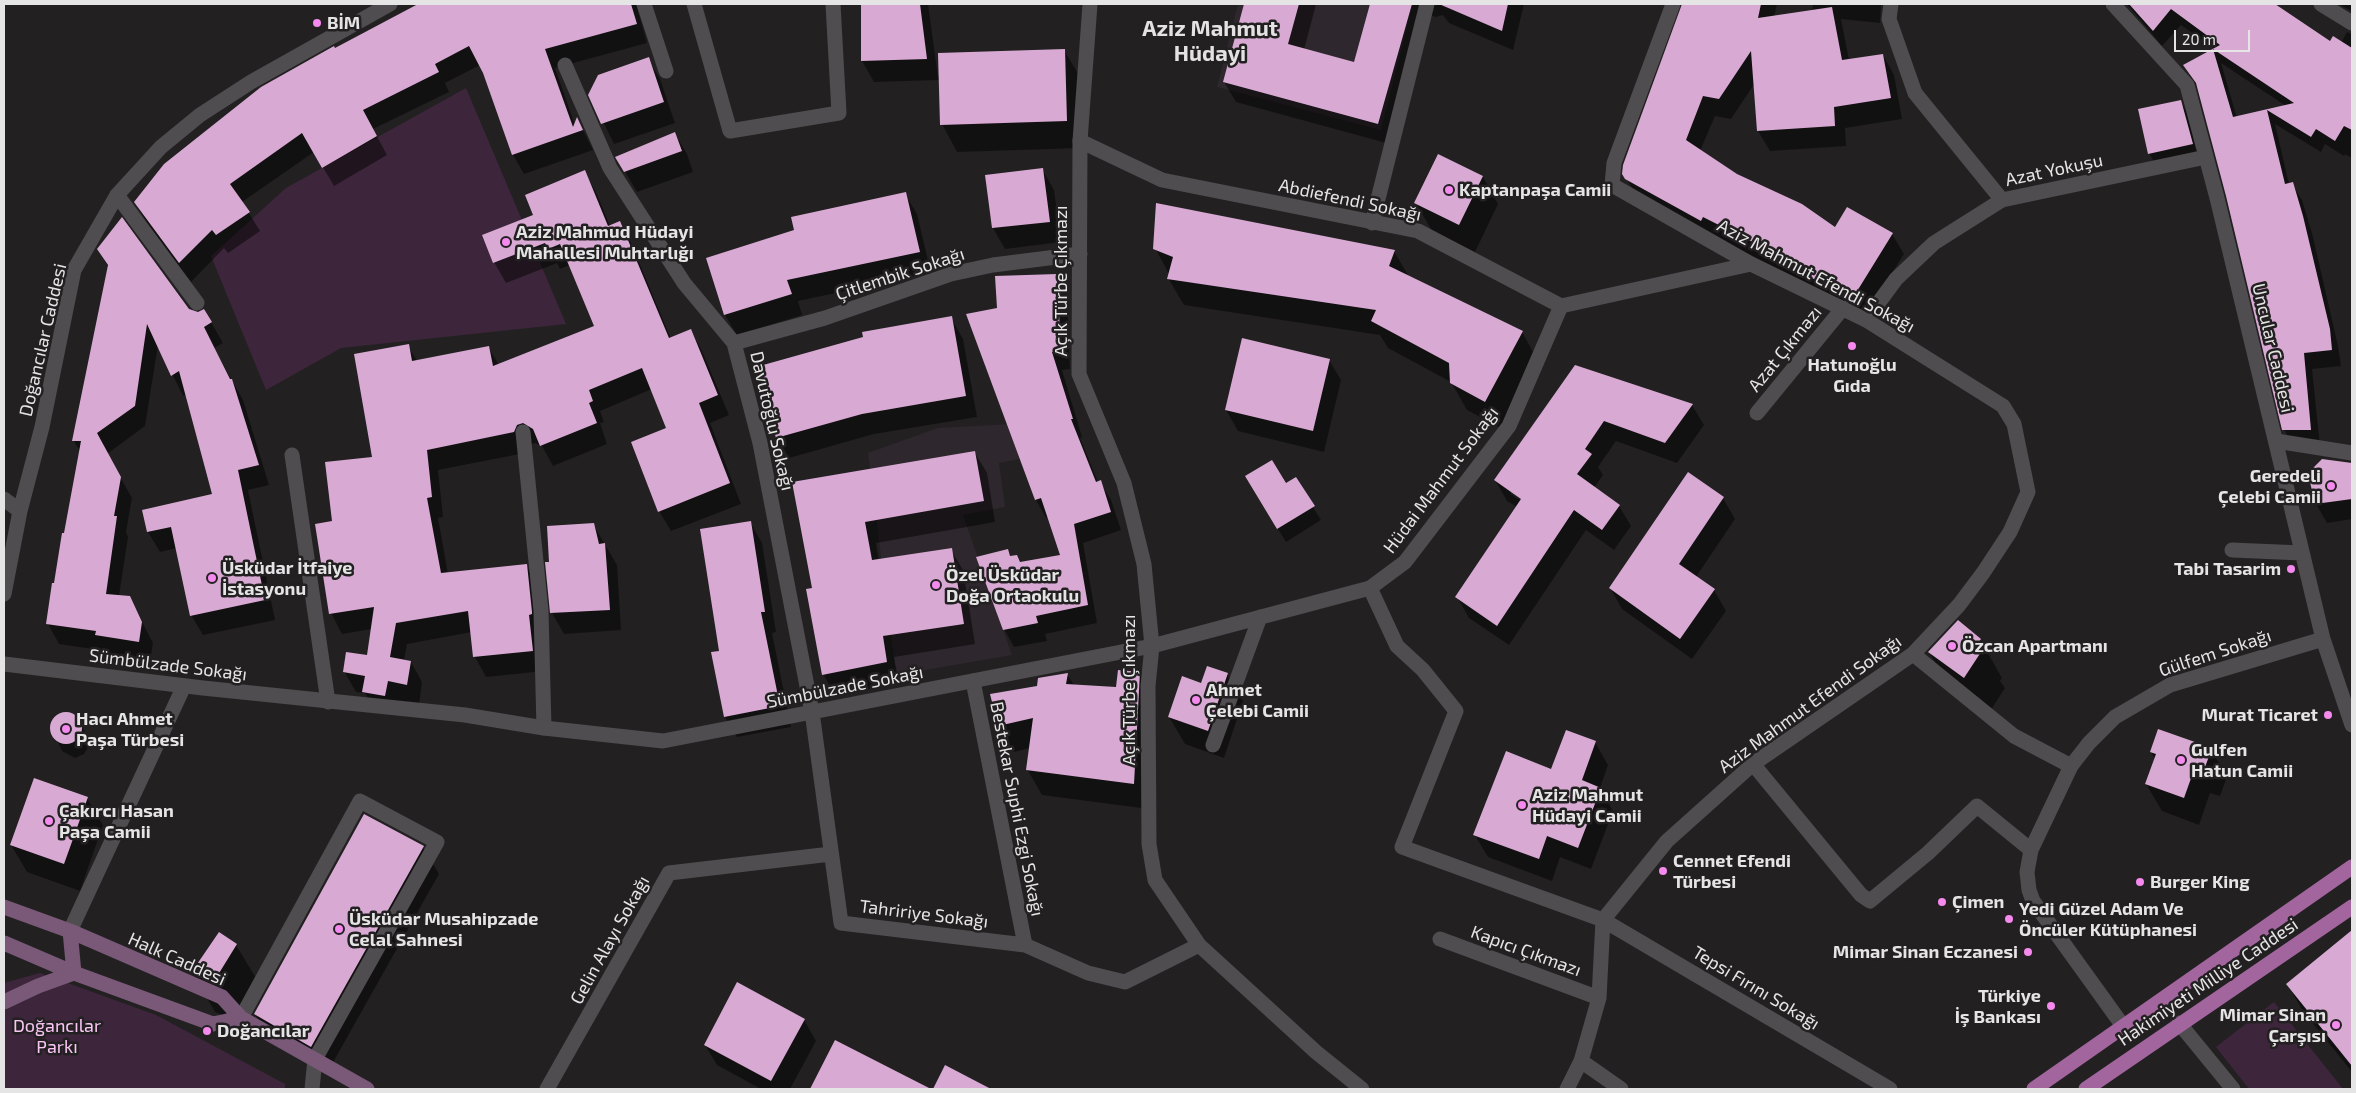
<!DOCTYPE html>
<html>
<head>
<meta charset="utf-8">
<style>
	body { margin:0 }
	#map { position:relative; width:2356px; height:1093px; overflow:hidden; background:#232022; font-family:"Exo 2",sans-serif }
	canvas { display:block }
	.frame { position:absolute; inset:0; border:5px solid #e6e5e6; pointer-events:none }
	.scale { position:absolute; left:2174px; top:30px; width:76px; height:22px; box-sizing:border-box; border:2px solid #e6e5e6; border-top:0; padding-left:6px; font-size:15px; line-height:18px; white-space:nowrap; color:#e6e5e6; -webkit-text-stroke:4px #232022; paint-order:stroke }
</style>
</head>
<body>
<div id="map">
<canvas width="2356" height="1093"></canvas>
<div class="frame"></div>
<div class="scale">20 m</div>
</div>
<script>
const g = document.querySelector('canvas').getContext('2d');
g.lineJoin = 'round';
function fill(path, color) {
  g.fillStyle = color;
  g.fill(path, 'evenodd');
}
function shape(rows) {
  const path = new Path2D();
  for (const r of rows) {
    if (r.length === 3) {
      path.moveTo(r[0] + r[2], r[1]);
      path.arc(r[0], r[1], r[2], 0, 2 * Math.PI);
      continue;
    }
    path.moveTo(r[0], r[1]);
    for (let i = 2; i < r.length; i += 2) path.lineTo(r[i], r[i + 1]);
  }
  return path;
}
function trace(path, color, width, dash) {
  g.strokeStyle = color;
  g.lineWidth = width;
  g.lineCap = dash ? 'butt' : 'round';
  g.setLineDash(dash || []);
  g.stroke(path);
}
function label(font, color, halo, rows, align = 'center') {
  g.font = font + ' "Exo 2",sans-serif';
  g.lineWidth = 5;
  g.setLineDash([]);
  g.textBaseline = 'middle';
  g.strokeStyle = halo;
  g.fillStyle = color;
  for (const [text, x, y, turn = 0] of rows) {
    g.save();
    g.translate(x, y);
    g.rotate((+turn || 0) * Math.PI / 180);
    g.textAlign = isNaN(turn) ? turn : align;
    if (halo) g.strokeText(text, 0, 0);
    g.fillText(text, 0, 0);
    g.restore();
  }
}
const built = shape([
	[1238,4,1413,4,1381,130,1217,87],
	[1012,424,1019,459,999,463,1005,507,963,515,1012,655,896,675,868,453,938,428]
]);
const green = shape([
	[466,88,566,324,341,348,266,390,211,256,286,188],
	[40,973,156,1015,285,1084,285,1089,4,1089,4,983],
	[2274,1002,2343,1089,2249,1089,2216,1047]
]);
const shadow = shape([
	[421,4,636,4,647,43,555,68,575,125,578,120,593,150,524,174,513,155,480,65,445,83,449,92,373,129,387,155,334,186,314,152,242,202,260,231,228,253,224,248,191,282,146,221,135,202,335,50],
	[862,4,928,4,938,77,1064,50,1080,77,1082,148,957,152,942,124,940,80,874,82,862,61],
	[1245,4,1316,4,1304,50,1355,63,1372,4,1524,4,1513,50,1449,23,1443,15,1435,17,1427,13,1390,144,1236,102,1224,82],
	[1683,4,1777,4,1774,17,1812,11,1813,4,1881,4,1880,23,1841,19,1849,60,1883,55,1894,75,1902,119,1845,128,1846,146,1770,151,1758,131,1755,83,1731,119,1715,116,1700,151,1737,175,1836,228,1892,234,1904,254,1862,320,1811,285,1638,199,1624,174],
	[2127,4,2269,4,2330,43,2341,43,2347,32,2352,34,2352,158,2345,154,2344,156,2325,144,2321,152,2275,124,2289,184,2292,184,2302,200,2312,233,2338,346,2341,366,2312,369,2320,446,2293,446,2284,429,2227,195,2199,89,2184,66,2215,49,2181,25,2162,46],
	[2221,63,2286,106,2237,118],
	[2338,4,2352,4,2352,11],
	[648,59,660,79,675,123,614,144,590,95],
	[2181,102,2189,116,2200,158,2157,167,2149,153],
	[675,134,687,154,693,172,637,192,617,158],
	[1439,156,1483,177,1498,204,1475,252,1432,231,1416,203],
	[1042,169,1054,190,1061,242,1005,249,993,228],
	[584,172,596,192,610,226,620,223,631,243,671,339,691,331,702,351,729,415,710,423,741,504,671,531,659,511,668,429,652,389,600,411,604,422,600,423,607,444,553,466,542,446,535,443,529,445,525,453,438,470,443,517,438,518,448,574,526,565,538,586,544,671,486,677,475,657,472,632,407,644,404,661,411,662,422,682,419,705,376,712,365,693,356,692,344,671,368,656,372,629,342,634,331,613,333,522,374,458,408,346,417,361,488,347,499,365,596,327,570,265,560,269,557,263,506,283,494,262,535,216],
	[905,194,917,214,931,273,798,301,802,315,737,335,725,315,707,259],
	[1155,248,1394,251,1409,277,1522,332,1537,359,1501,428,1467,410,1451,382,1388,348,1380,335,1184,305,1168,278,1169,274],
	[98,249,189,310,198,314,204,310,223,343,214,348,243,400,269,485,248,490,275,620,203,635,191,615,177,548,160,552,148,532,214,495,187,394,183,396,158,345,145,426,107,454,132,498,126,532,128,537,119,596,129,597,153,643,150,662,108,655,106,651,59,644,48,624,80,452,74,441,108,267],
	[1057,275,1067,294,1070,369,1062,370,1082,437,1080,438,1098,482,1100,482,1111,500,1121,530,1083,543,1097,623,1045,634,1047,641,1014,647,1004,629,1011,557,1021,563,1061,556,1049,517,1046,518,1036,500,998,310],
	[951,318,963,339,977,417,874,434,789,458,777,437,865,338],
	[1329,360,1341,380,1324,452,1238,431,1226,410],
	[1575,366,1692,405,1704,425,1677,463,1616,441,1598,467,1603,475,1594,488,1619,506,1631,526,1614,550,1586,530,1509,645,1469,618,1457,597,1517,507,1507,501,1495,480],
	[1511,491,1527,501,1525,503,1511,494],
	[975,453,987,473,995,522,876,543,879,561,951,550,963,570,975,644,894,657,899,683,835,695,823,674,813,589,794,483],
	[2322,460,2352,465,2352,519,2327,523,2316,504,2309,474],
	[1254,490,1313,507,1321,520,1286,542],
	[1723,498,1735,519,1696,577,1714,590,1726,611,1692,659,1622,609,1610,588],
	[750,522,762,543,776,632,772,633,791,727,737,737,725,717,720,652],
	[593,524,617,565,621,630,564,634,552,613,547,563,550,563],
	[1980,639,2002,678,2000,681,2005,688,1987,716,1952,690,1929,652],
	[1139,673,1154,699,1149,809,1042,795,1027,769,1030,748,1014,752,999,726,991,695,1038,687,1067,674,1074,685,1118,689],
	[1227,674,1243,701,1224,758,1185,744,1169,717,1202,685],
	[68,714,76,718,88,736,89,746,84,754,75,758,62,751,52,728,55,719],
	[1595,742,1608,765,1600,788,1613,811,1591,869,1560,857,1552,881,1488,857,1475,835,1552,771],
	[2211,749,2227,777,2220,796,2210,793,2199,825,2162,811,2146,784,2155,759,2151,752],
	[87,798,103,825,80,891,27,872,11,845],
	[423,847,439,874,327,1073,271,1042,255,1014],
	[2352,932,2352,1072,2303,1011,2287,984],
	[236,945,259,983,235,1020,215,1012,193,974],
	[804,1020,816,1041,790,1089,761,1089,717,1065,705,1045],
	[836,1042,928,1089,812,1089],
	[945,1067,988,1089,934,1089]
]);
const building = shape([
	[418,4,631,4,637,24,545,49,573,127,577,117,583,130,512,155,483,73,469,46,435,64,439,72,363,110,377,136,322,168,302,133,230,184,250,212,216,235,212,230,179,263,134,202,164,164,261,87,334,46,335,48],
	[861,4,920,4,927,59,861,61],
	[1244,4,1299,4,1288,44,1354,62,1370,4,1412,4,1378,124,1223,82],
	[1439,4,1508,4,1502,31],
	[1682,4,1761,4,1758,18,1832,7,1842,60,1883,54,1891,98,1834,107,1835,126,1757,131,1751,51,1719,99,1703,96,1686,140,1737,174,1802,204,1835,227,1847,207,1893,233,1851,301,1802,272,1804,268,1703,217,1701,221,1625,179,1622,174,1623,165],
	[2129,4,2275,4,2330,41,2333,36,2352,48,2352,130,2344,126,2335,141,2316,129,2311,137,2267,110,2285,184,2293,182,2303,216,2330,329,2332,350,2304,353,2311,430,2282,430,2226,196,2196,83,2183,65,2220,45,2171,9,2153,31],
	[2213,49,2294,103,2233,117],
	[1065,49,1067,121,940,125,938,53],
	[649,57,664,102,601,124,588,95,598,75],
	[2181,100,2193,144,2148,154,2138,109],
	[675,132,682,151,624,172,615,157],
	[1438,154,1483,176,1459,225,1414,203],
	[1043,168,1050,222,992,228,985,175],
	[585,170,608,226,620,221,669,338,691,329,718,395,699,403,730,483,658,512,631,442,666,428,642,368,589,390,593,401,589,403,597,423,540,446,533,429,523,423,517,425,514,432,427,450,432,497,427,498,441,573,527,564,532,612,532,614,529,615,533,651,473,657,468,611,396,623,390,657,411,661,407,685,388,681,385,696,362,692,365,676,343,672,346,652,367,655,374,607,329,614,315,524,332,521,325,462,372,457,354,354,409,344,412,361,489,346,493,366,594,326,560,244,548,249,545,243,493,263,482,235,533,215,525,195],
	[906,192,920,252,787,280,792,294,724,315,706,258,794,230,791,217],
	[1156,203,1395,250,1389,266,1523,331,1485,402,1450,383,1449,363,1371,321,1376,310,1167,279,1173,257,1153,249],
	[122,217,189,309,198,312,204,309,212,322,204,327,230,379,232,379,259,465,238,470,265,600,190,616,171,527,147,532,142,510,212,494,179,371,171,376,147,324,135,406,97,433,121,477,114,516,117,516,106,594,130,596,142,622,139,642,95,635,96,631,46,624,52,583,54,583,62,533,64,533,81,441,72,441,108,265,97,249],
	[1057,274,1061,352,1052,352,1073,419,1071,419,1096,482,1101,480,1111,512,1074,524,1088,605,1036,616,1038,623,1003,630,976,557,1008,549,1010,556,1017,555,1020,562,1060,555,1041,498,1035,500,966,314,997,308,995,276],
	[952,316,966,396,862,414,776,438,756,367,863,337,862,332],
	[1242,338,1330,359,1313,431,1225,410],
	[1575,365,1693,404,1665,443,1604,421,1585,449,1592,454,1577,474,1620,505,1602,530,1574,510,1497,626,1455,597,1521,499,1494,480],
	[975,451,984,501,865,522,872,560,952,548,964,624,883,636,887,662,822,675,806,589,812,588,792,482],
	[2322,459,2352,463,2352,499,2315,504,2308,473],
	[1272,460,1286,483,1296,477,1315,506,1277,529,1245,476],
	[1688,472,1724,497,1679,564,1715,589,1680,639,1609,588],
	[751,521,765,612,761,612,780,706,724,717,711,652,719,651,700,529],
	[594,523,599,544,605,543,610,610,550,613,545,562,549,562,547,526],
	[1958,620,1981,639,1977,645,1983,649,1964,678,1928,652],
	[1207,666,1228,673,1208,731,1168,717,1182,676,1201,683],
	[1118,670,1140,672,1134,784,1026,770,1033,718,998,726,990,694,1037,686,1038,678,1068,673,1066,684,1116,687],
	[66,728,16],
	[2158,729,2212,748,2204,770,2195,767,2184,798,2145,784,2156,754,2150,752],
	[1566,730,1596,741,1582,780,1601,788,1578,848,1547,836,1539,859,1473,835,1506,751,1551,769],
	[34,778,88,797,64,864,10,845],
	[364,814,424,846,311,1047,254,1014],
	[2352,930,2352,1066,2286,984],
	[219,932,237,944,213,983,191,973],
	[737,982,805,1019,771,1081,704,1045],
	[835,1040,931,1089,810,1089],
	[945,1065,991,1089,933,1089]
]);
const pedestrian = shape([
	[2113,4,2187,85,2217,198,2323,639,2352,725],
	[2002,200,2206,157],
	[2276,441,2352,453],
	[2232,550,2302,553],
	[1370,588,1397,646,1423,670,1456,711,1402,847,1603,920],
	[2071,766,2089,743,2115,717,2170,685,2323,639],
	[2179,1023,2233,1089]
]);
const minor = shape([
	[644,4,666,71],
	[694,4,730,131,839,113,833,4],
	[2321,4,2352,23],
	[565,65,610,168,684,283,734,343,760,443,812,712,841,923,1025,945,1088,973,1125,982,1199,945],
	[1080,141,1162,180,1418,231,1561,306,1751,264],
	[117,195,197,303],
	[1372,223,1427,4],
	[1866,320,1896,279,1934,243,2002,200,1915,93,1889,19,1891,4],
	[734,343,825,318,951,274,993,265,1080,254],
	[1757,413,1843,308],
	[523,432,541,611,544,728],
	[292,455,328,702],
	[1152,646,1370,588,1405,562,1509,426,1561,306],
	[1913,654,2014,736,2071,766,2031,850,2027,872,2029,890,2033,901,2123,1026],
	[973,681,1025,945],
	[1213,745,1260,617],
	[1753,764,1861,895,1870,901,1928,853,1977,806,2031,850],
	[1603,920,1890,1089],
	[70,931,184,686],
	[1440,939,1599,998],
	[241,1018,360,801,437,842,315,1059,312,1089],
	[1581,1061,1621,1089],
	[547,1089,669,873,831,854],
	[1567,1089,1581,1061,1599,998,1603,920,1667,841,1753,764,1913,654,1959,605,1983,573,2010,532,2028,492,2014,424,2003,406,1866,320,1751,264,1612,185,1614,163,1673,4]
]);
const tertiary = shape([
	[1090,4,1080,141,1079,374,1124,483,1144,564,1152,646,1148,686,1149,844,1155,880,1199,945,1316,1052,1362,1089],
	[4,499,20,511],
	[4,594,20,511,42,427,74,270,117,195,161,147,200,115,251,82,390,4],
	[4,664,203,688,465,715,544,728,663,741,1152,646]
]);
const secondary = shape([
	[4,907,70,931,222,997,241,1018,367,1089],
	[70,931,74,973],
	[4,943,74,973,213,1024,241,1018],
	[4,1002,38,986,74,973]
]);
const primary = shape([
	[2034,1089,2352,867],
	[2086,1089,2352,907]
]);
const markers = [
	[317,23,5,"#f589ee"],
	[1449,190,5,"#f589ee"],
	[506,242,5,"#f589ee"],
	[1852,346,5,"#f589ee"],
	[2331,486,5,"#f589ee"],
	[2291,569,5,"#f589ee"],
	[212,578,5,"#f589ee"],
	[936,585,5,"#f589ee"],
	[1952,646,5,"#f589ee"],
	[1196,700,5,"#f589ee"],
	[2328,715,5,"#f589ee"],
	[66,729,5,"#f589ee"],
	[2181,760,5,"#f589ee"],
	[1522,805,5,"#f589ee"],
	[49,821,5,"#f589ee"],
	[1663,871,5,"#f589ee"],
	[2140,882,5,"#f589ee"],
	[1942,902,5,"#f589ee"],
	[2009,919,5,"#f589ee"],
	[339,929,5,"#f589ee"],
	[2028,952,5,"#f589ee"],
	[2051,1006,5,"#f589ee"],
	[2336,1025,5,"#f589ee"],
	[207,1031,5,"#f589ee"]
];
const poiNames = [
	["BİM",327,23],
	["Kaptanpaşa Camii",1459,190],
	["Aziz Mahmud Hüdayi",516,232],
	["Mahallesi Muhtarlığı",516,253],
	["Hatunoğlu",1852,365,"center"],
	["Gıda",1852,386,"center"],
	["Geredeli",2321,476,"right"],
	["Çelebi Camii",2321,497,"right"],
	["Üsküdar İtfaiye",222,568],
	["İstasyonu",222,589],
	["Tabi Tasarim",2281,569,"right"],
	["Özel Üsküdar",946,575],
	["Doğa Ortaokulu",946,596],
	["Özcan Apartmanı",1962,646],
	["Ahmet",1206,690],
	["Çelebi Camii",1206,711],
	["Murat Ticaret",2318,715,"right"],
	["Hacı Ahmet",76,719],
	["Paşa Türbesi",76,740],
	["Gulfen",2191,750],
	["Hatun Camii",2191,771],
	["Aziz Mahmut",1532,795],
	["Hüdayi Camii",1532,816],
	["Çakırcı Hasan",59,811],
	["Paşa Camii",59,832],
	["Cennet Efendi",1673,861],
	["Türbesi",1673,882],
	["Burger King",2150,882],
	["Çimen",1952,902],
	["Yedi Güzel Adam Ve",2019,909],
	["Öncüler Kütüphanesi",2019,930],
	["Üsküdar Musahipzade",349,919],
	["Celal Sahnesi",349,940],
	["Mimar Sinan Eczanesi",2018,952,"right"],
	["Türkiye",2041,996,"right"],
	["İş Bankası",2041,1017,"right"],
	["Mimar Sinan",2326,1015,"right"],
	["Çarşısı",2326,1036,"right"],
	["Doğancılar",217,1031]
];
const streetNames = [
	["Azat Yokuşu",2054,170,-12],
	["Abdiefendi Sokağı",1350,200,12],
	["Çitlembik Sokağı",900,274,-18],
	["Aziz Mahmut Efendi Sokağı",1816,276,28],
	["Açık Türbe Çıkmazı",1061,281,-90],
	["Doğancılar Caddesi",43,340,-77],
	["Uncular Caddesi",2273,348,77],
	["Azat Çıkmazı",1785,349,-51],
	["Davutoğlu Sokağı",772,421,77],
	["Hüdai Mahmut Sokağı",1441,480,-53],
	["Gülfem Sokağı",2215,653,-18],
	["Sümbülzade Sokağı",168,665,7],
	["Sümbülzade Sokağı",845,687,-11],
	["Açık Türbe Çıkmazı",1129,690,-90],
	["Aziz Mahmut Efendi Sokağı",1810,704,-36],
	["Bestekar Suphi Ezgi Sokağı",1017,809,79],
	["Tahririye Sokağı",924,914,7],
	["Gelin Alayı Sokağı",610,940,-61],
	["Kapıcı Çıkmazı",1526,951,20],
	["Halk Caddesi",177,959,24],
	["Hakimiyeti Milliye Caddesi",2208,982,-34],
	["Tepsi Fırını Sokağı",1756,988,31]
];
const parkNames = [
	["Doğancılar",57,1026],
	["Parkı",57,1047]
];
const districtNames = [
	["Aziz Mahmut",1210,29],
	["Hüdayi",1210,54]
];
fill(built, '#2e272d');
fill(green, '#3d263b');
fill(shadow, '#0007');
fill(building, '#d8aad3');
trace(pedestrian, '#4f4d4f', 15);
trace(minor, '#4f4d4f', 15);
trace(tertiary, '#4f4d4f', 15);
trace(secondary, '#795977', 15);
trace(primary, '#a2659e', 15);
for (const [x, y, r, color] of markers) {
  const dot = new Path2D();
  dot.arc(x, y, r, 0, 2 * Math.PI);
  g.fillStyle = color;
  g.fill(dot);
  trace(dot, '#232022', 2);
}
label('bold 18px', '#e6e5e6', '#232022', poiNames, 'left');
label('18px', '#e6e5e6', '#232022', streetNames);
label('18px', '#fac5f4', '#232022', parkNames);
label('bold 22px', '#e5e2e4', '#232022', districtNames);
</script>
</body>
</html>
